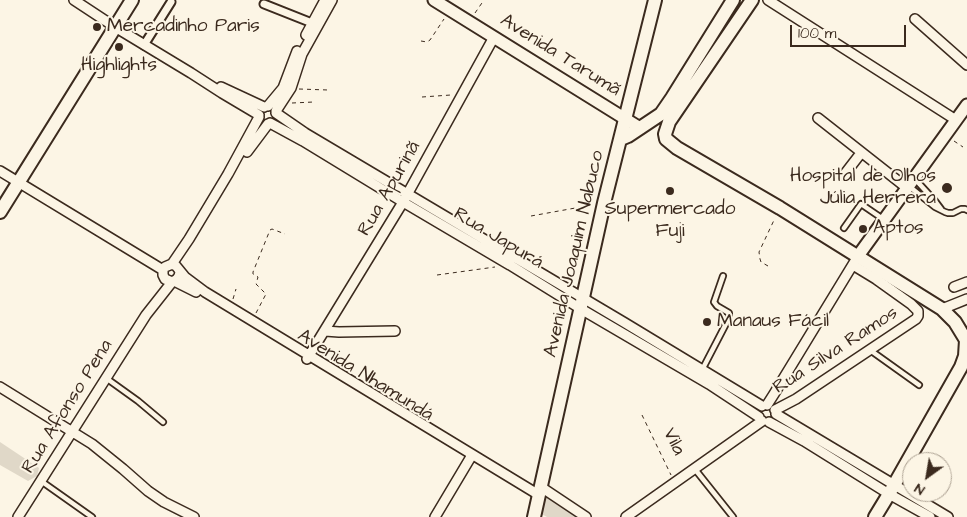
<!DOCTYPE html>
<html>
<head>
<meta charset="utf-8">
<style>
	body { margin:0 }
	#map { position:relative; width:967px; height:517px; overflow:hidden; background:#fcf5e5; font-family:"Architects Daughter",sans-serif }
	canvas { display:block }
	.north { position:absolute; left:902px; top:452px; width:50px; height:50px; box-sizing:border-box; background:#fcf5e5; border:1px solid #afa495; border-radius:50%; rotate:212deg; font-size:14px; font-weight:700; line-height:20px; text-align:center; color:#3b2a1e }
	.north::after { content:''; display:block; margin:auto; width:18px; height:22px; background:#3b2a1e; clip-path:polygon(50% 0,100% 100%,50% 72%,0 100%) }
	.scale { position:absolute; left:790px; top:25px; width:116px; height:22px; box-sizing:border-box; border:2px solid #3b2a1e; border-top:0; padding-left:6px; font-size:15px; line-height:18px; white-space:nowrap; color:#3b2a1e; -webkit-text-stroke:4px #fcf5e5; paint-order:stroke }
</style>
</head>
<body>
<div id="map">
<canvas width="967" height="517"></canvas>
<div class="north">N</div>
<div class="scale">100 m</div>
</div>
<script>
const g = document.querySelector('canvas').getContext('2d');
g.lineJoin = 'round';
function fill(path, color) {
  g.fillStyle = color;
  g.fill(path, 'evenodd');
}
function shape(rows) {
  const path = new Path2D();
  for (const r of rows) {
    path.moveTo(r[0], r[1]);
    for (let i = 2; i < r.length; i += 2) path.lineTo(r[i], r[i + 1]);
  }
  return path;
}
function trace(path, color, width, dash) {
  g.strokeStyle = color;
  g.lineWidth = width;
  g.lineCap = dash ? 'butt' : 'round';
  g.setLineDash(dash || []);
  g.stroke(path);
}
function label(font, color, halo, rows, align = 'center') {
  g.font = font + ' "Architects Daughter",sans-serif';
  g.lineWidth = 4;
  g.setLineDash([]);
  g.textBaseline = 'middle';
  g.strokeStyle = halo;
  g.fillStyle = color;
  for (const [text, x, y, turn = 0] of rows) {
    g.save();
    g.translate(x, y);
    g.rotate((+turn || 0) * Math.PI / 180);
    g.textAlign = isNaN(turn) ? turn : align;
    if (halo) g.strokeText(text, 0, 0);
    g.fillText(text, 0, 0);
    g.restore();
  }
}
const green = shape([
	[0,442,39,468,37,476,28,481,0,465],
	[542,491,584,517,547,517,538,512]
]);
const path = shape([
	[475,13,484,0],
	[421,41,427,42,430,40,444,19],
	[299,89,328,90],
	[422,97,451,95],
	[292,103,314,102],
	[954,141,963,147],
	[531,216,592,205],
	[768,266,761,262,760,259,759,252,775,218],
	[437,275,495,267],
	[233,299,236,289],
	[256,313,266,294,256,284,258,277,253,274,253,272,270,230,272,229,285,234],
	[642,415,671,475]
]);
const service = shape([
	[914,178,935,201,941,209],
	[910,187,935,207,945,212,948,213,953,213,961,209,965,209,967,210],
	[844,228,861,204,883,219],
	[870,350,919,385],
	[702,370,729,318,729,313,717,306,714,302,723,276],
	[106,378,138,401,163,422],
	[694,468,733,517],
	[41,481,92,517]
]);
const pedestrian = shape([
	[264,4,312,23],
	[144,45,171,2]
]);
const minor = shape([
	[74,0,115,27,191,73,222,93,259,115],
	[768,0,956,120],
	[915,19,967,65],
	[306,35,325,0],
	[221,87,264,107],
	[268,106,283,88,297,51],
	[276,111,291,88,302,54,332,0],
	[276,113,305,133,625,323,762,406],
	[818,118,907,188],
	[270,123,303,141,403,202,510,265,581,309,709,384,759,417],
	[247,152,268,124],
	[0,171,163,270],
	[844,175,861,153],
	[172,264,189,239,228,174,259,117],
	[180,272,179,276,177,279,172,282,165,279,163,275,163,270,165,267,172,264,176,266,185,277,205,292,539,495],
	[174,281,196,292],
	[954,287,967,282],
	[942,309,967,299],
	[325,331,339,332,395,331],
	[307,359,403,202,494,37],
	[0,387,92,444,123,469,148,491,164,502,194,517],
	[767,405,774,394,855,261],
	[775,410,796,399,916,319,918,316,918,311,911,304,876,279,853,265],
	[776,414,948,517],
	[769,422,804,441,889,494,930,517],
	[541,487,586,517],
	[18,517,146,315,172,282],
	[435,517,472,455],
	[626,517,762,421]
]);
const tertiary = shape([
	[434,0,640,128],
	[858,256,967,105]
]);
const secondary = shape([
	[752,0,669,122,665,134,666,139,677,148,780,208,942,309,955,322,966,340,965,356,961,367,889,494,875,517],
	[621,139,628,136,661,114,672,98,733,0],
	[0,212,132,0],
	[534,517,604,203,655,0]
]);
const markers = [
	[97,27,5,"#3b2a1e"],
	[119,47,5,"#3b2a1e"],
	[947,188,6,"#3b2a1e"],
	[670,191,5,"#3b2a1e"],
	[863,229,5,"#3b2a1e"],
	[707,322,5,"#3b2a1e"]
];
const poiNames = [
	["Mercadinho Paris",107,27],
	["Highlights",119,66,"center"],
	["Hospital de Olhos",936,177,"right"],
	["Júlia Herrera",936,199,"right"],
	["Supermercado",670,210,"center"],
	["Fuji",670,232,"center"],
	["Aptos",873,229],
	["Manaus Fácil",717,322]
];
const streetNames = [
	["Avenida Tarumã",560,56,32],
	["Rua Apurinã",390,189,-60],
	["Rua Japurá",498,239,31],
	["Avenida Joaquim Nabuco",575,254,-77],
	["Rua Silva Ramos",836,351,-33],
	["Avenida Nhamundá",365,376,32],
	["Rua Afonso Pena",68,407,-58],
	["Vila",673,442,64]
];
fill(green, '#e0d8c8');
trace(service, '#3b2a1e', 8);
trace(pedestrian, '#3b2a1e', 11);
trace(minor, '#3b2a1e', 12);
trace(tertiary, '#3b2a1e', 15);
trace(secondary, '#3b2a1e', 16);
trace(path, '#3b2a1e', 1, [4, 4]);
trace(service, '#fcf5e5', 4.5);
trace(pedestrian, '#fcf5e5', 7);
trace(minor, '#fcf5e5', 9);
trace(tertiary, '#fcf5e5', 11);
trace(secondary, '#fcf5e5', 12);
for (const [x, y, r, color] of markers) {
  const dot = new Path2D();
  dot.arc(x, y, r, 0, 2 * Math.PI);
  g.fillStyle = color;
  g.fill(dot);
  trace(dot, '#fcf5e5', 2);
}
label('19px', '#3b2a1e', '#fcf5e5', poiNames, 'left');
label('19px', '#3b2a1e', '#fcf5e5', streetNames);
</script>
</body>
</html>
